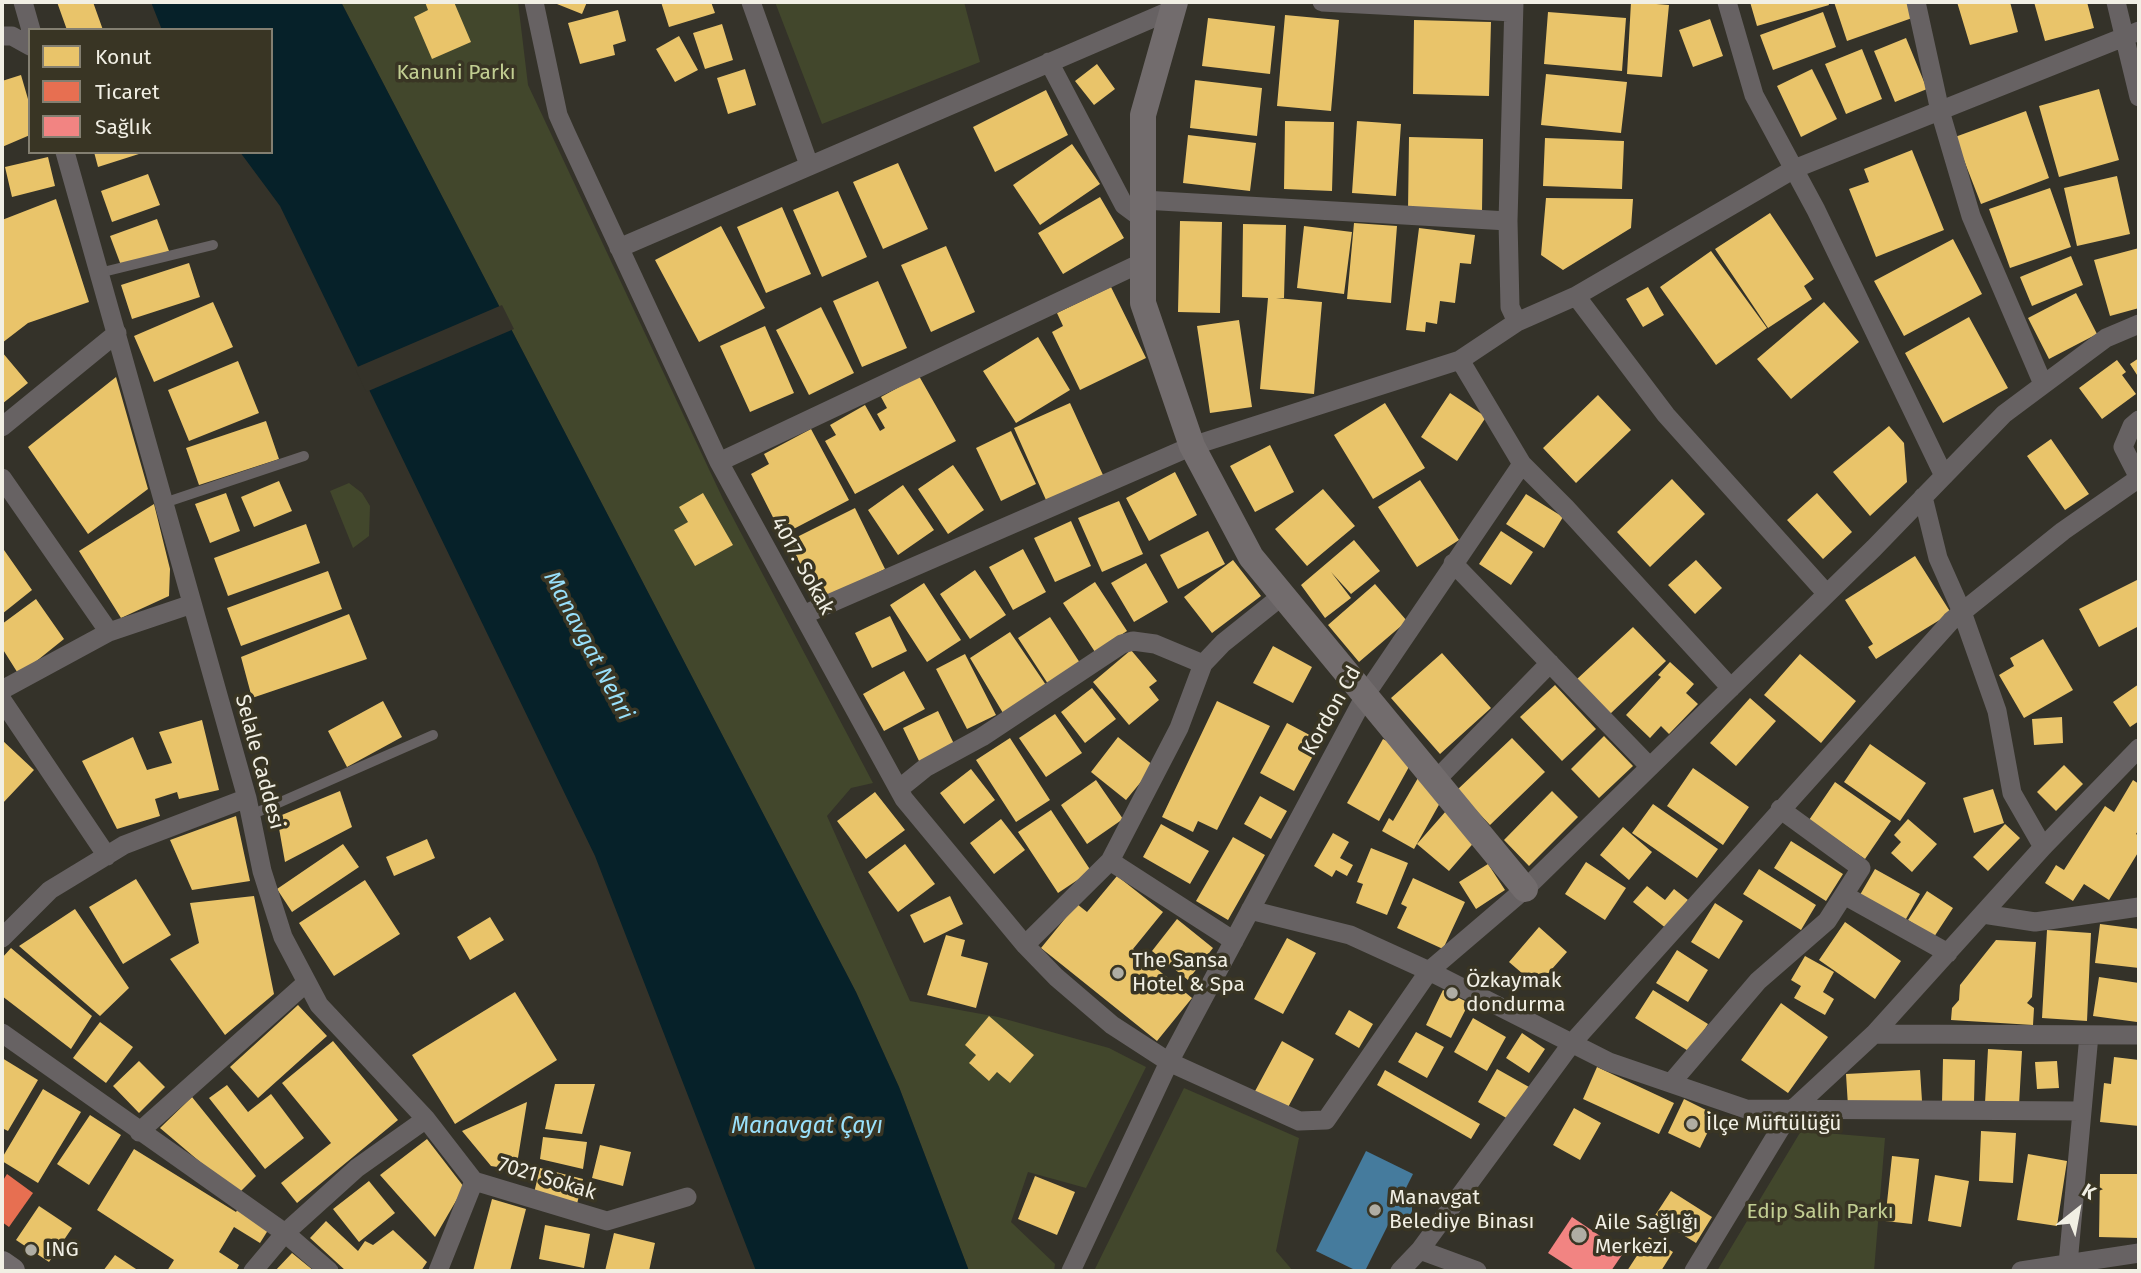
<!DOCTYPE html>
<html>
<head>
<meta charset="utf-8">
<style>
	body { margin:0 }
	#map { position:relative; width:2141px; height:1273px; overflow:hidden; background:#343229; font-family:"Fira Sans",sans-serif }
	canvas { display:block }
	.frame { position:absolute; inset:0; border:4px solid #f1efe4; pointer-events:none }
	.legend { position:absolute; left:28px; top:28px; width:245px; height:126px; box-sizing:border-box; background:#393524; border:2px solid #837f71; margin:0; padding:9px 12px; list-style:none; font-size:21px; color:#f1efe4 }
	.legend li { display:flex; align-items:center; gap:14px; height:35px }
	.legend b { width:35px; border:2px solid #837f71 }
	.north { position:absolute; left:2043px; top:1175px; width:70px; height:70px; -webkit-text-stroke:5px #393524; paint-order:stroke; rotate:31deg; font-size:19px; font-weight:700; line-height:28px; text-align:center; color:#f1efe4 }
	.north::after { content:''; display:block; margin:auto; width:24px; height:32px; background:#f1efe4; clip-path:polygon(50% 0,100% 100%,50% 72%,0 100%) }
</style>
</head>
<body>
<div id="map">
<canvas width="2141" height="1273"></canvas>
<div class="frame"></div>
<ul class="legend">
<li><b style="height:19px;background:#e9c46a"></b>Konut</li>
<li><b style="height:19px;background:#e76f51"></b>Ticaret</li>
<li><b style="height:19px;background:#f28482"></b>Sağlık</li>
</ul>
<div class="north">K</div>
</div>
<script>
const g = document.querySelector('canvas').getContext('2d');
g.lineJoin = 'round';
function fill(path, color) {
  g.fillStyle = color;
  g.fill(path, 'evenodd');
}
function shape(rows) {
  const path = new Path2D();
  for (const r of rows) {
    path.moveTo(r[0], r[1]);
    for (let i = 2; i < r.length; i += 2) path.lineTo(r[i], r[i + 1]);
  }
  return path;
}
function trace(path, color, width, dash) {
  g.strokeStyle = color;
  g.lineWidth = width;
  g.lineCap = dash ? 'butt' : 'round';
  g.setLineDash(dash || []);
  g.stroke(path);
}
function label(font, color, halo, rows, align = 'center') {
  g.font = font + ' "Fira Sans",sans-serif';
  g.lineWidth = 7;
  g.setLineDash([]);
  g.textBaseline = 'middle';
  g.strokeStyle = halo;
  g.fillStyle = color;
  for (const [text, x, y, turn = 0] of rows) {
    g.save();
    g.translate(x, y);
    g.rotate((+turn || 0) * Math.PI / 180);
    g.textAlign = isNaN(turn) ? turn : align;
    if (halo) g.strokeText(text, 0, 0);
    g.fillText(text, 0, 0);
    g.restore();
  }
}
const green = shape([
	[341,2,518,2,528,85,723,499,873,783,851,788,827,816,910,1001,998,1017,1109,1048,1146,1067,1086,1188,1028,1172,1011,1222,1055,1264,1054,1271,969,1271,899,1087,856,992],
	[775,2,964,2,980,62,822,124],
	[349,483,362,493,370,506,369,536,353,548,330,491],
	[1184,1088,1299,1138,1276,1251,1293,1271,1094,1271],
	[1801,1131,1885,1138,1874,1271,1717,1271]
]);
const water = shape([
	[151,2,341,2,856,992,899,1087,969,1271,756,1271,595,856,280,206,240,152,271,152,271,30,162,30]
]);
const pier = shape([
	[502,305,514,329,366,392,355,368]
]);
const homes = shape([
	[57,2,93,2,103,30,67,30],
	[425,2,454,2,471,42,432,59,414,17,428,10],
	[552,2,587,2,582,14],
	[661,2,711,2,715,13,669,27],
	[1631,2,1669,5,1662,77,1627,74],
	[1750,2,1828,2,1829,5,1757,26],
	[1834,2,1909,2,1915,17,1847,41],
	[1957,2,2010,2,2018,32,1970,45],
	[2034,2,2087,2,2094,28,2045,41],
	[618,10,626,41,613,45,615,55,580,64,568,23],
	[1548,12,1626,18,1622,71,1544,64],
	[1823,12,1836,47,1773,70,1760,35],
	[1285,15,1339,20,1331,111,1277,106],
	[1208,18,1275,26,1270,74,1202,66],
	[1710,19,1723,56,1693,67,1679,30],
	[1414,20,1491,22,1489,96,1413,94],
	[722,24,733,60,705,69,693,33],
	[679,36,698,70,675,82,656,49],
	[1906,38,1927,89,1895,102,1874,51],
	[1862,49,1882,99,1846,114,1825,64],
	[1097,64,1115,89,1094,105,1075,81],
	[745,69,756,105,728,114,717,78],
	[1812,69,1837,119,1801,137,1777,86],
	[1546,74,1627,82,1621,133,1541,125],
	[21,75,30,106,30,135,2,147,2,81],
	[1195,80,1262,88,1257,136,1190,128],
	[2099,89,2119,160,2059,177,2039,106],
	[1046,90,1068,135,995,172,973,127],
	[2026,111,2049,178,1981,204,1955,137],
	[1285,121,1334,122,1332,191,1284,189],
	[1357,121,1401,124,1396,196,1352,193],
	[1188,135,1256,143,1250,191,1183,183],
	[1409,137,1483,139,1482,212,1408,211],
	[1545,138,1624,141,1622,189,1543,186],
	[1072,144,1100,184,1040,225,1013,185],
	[1912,150,1944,230,1876,257,1849,189,1869,182,1864,169],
	[94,152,142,152,142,153,98,167],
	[48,157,55,186,12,197,5,167],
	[898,163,928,229,883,249,853,182],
	[148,174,160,205,112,222,101,191],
	[2117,176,2130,234,2077,246,2064,188],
	[2050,188,2071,247,2010,268,1989,209],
	[838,191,867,257,822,277,793,210],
	[1100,197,1124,238,1063,274,1038,233],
	[1546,198,1633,199,1631,228,1563,270,1541,255],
	[56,199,89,302,28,323,2,343,2,220],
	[782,207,811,274,766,293,737,227],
	[1770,213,1814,279,1804,286,1812,299,1768,328,1715,249],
	[157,219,169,251,122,268,110,236],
	[1180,221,1222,222,1220,313,1178,312],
	[1354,223,1397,226,1391,303,1347,299],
	[1243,224,1286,225,1284,298,1276,298,1322,302,1314,394,1260,389,1268,298,1242,297],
	[721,226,765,308,699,342,655,260],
	[1304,226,1352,232,1344,294,1297,288],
	[1419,228,1475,235,1471,264,1460,263,1455,303,1440,301,1437,324,1426,322,1425,332,1406,330],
	[1953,239,1982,294,1904,336,1874,281],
	[946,246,975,312,931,332,901,265],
	[2139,248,2139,308,2110,316,2094,260],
	[1711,251,1767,328,1716,365,1660,287],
	[2071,256,2083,285,2032,306,2020,277],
	[189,263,200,297,132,319,121,285],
	[878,281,907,348,862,367,833,301],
	[1111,287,1146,358,1080,390,1052,332,1063,326,1057,313],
	[1648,287,1664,315,1643,327,1626,299],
	[2076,293,2097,334,2049,359,2028,318],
	[213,302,233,347,154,382,134,336],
	[1824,302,1859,342,1791,399,1757,359],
	[821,307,854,373,809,395,776,330],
	[1969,317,2008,388,1943,423,1905,353],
	[1239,320,1252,407,1210,413,1197,326],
	[765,326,794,393,750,412,720,346],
	[1038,337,1070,390,1016,423,983,371],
	[2,352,28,383,2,404],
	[2139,358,2139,378,2130,364],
	[2117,360,2126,372,2122,375,2136,394,2102,419,2079,388],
	[238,361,259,413,189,441,168,390],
	[919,376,956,441,855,494,825,441,836,435,830,425,865,405,880,431,885,428,877,414,887,408,881,397],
	[116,377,148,489,88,534,28,447],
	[1450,393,1486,417,1457,461,1421,437],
	[1598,395,1631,430,1576,483,1543,448],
	[1070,403,1103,475,1046,500,1014,428],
	[1385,403,1425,468,1373,499,1334,435],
	[266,421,279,459,199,485,186,448],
	[1889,426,1904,443,1907,482,1870,516,1833,472],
	[811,429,849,500,782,535,751,474,769,464,764,454],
	[1011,431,1036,484,1001,501,976,448],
	[2051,439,2089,494,2065,510,2027,456],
	[1270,445,1294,492,1255,512,1230,466],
	[953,465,984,510,948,534,918,489],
	[1175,472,1197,515,1149,541,1126,498],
	[1672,479,1705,514,1650,567,1617,532],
	[1420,480,1459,540,1417,567,1378,507],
	[279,481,292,511,254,527,241,497],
	[903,485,934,530,898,555,868,510],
	[1323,489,1355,526,1307,566,1275,529],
	[226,493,240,531,210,543,195,504],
	[703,493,733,545,695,566,674,530,688,522,679,507],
	[1817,493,1852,532,1823,559,1787,520],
	[1526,494,1563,517,1544,548,1506,524],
	[1119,501,1143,554,1102,572,1078,518],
	[154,504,170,569,169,596,121,618,79,551],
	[855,508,885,569,819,602,789,541],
	[1071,521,1091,566,1055,582,1034,538],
	[306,524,320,563,228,596,214,558],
	[1208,531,1225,564,1178,589,1160,555],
	[1501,531,1533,552,1511,585,1479,564],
	[1354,540,1380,571,1351,594,1331,572,1351,598,1325,618,1301,585],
	[1023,549,1046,592,1013,610,989,567],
	[4,550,32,590,2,614,2,551],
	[1915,556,1951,613,1876,659,1868,647,1873,644,1845,600],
	[1233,560,1261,596,1212,633,1184,597],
	[1696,560,1722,588,1695,614,1668,585],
	[1146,563,1168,602,1134,622,1111,583],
	[975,570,1006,615,970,639,940,594],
	[328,571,342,609,241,646,227,608],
	[2139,579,2139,626,2099,647,2079,609],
	[1095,582,1127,631,1095,652,1063,603],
	[924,583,961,640,927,662,890,605],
	[1375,584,1407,621,1359,662,1328,625],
	[36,599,64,639,19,675,2,648,2,624],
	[349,614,367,659,252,698,241,657],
	[890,616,907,651,872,668,855,633],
	[1050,617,1082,666,1050,687,1018,638],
	[1633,627,1666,661,1610,714,1577,679],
	[1010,632,1046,685,1003,713,970,658],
	[2043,639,2073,690,2024,718,1999,675,2014,666,2010,658],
	[1273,646,1312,667,1293,703,1253,683],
	[1131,650,1157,681,1149,687,1159,700,1129,725,1093,682],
	[1442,653,1491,708,1440,754,1391,698],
	[965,654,996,715,967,729,936,669],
	[1800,654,1856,701,1821,743,1764,695],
	[1670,662,1694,684,1686,693,1698,704,1669,734,1661,726,1650,738,1626,715,1661,677,1658,675],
	[904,671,925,709,884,731,863,694],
	[2139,684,2139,721,2130,727,2113,702],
	[1555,685,1596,729,1562,761,1520,717],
	[1092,688,1116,719,1085,743,1061,712],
	[1750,698,1776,721,1736,766,1710,743],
	[383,701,402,737,347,767,328,731],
	[1217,701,1270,726,1217,830,1198,821,1193,832,1162,817],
	[938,711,955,746,920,763,903,728],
	[1055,714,1082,753,1046,777,1019,738],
	[2062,717,2063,743,2034,745,2032,719],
	[202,720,219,790,179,799,177,792,155,799,160,816,117,829,82,761,133,737,147,770,172,763,159,732],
	[1287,723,1321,741,1294,791,1260,773],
	[1604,736,1633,766,1599,798,1571,769],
	[1118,737,1154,766,1126,800,1091,772],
	[1010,738,1050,800,1016,822,976,760],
	[1512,738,1545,772,1490,825,1457,790],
	[1383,739,1415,756,1379,821,1347,803],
	[2,740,34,770,2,804],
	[1870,744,1926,783,1900,821,1844,782],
	[2064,765,2083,784,2056,811,2037,792],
	[1693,768,1749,807,1723,845,1667,806],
	[971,769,995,800,964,824,940,793],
	[1418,778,1445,794,1414,849,1382,831,1389,818,1393,821],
	[1096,780,1123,819,1087,844,1061,805],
	[2133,780,2139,784,2139,829,2136,834,2139,836,2139,851,2109,900,2084,884,2073,901,2045,883,2056,865,2064,870,2105,806,2114,812],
	[1835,782,1891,821,1865,859,1809,820],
	[1993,789,2004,823,1974,833,1963,798],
	[340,791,352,827,285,862,277,817],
	[1552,791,1578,817,1529,866,1504,840],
	[875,792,905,830,866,859,837,821],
	[1260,796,1287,811,1271,839,1244,824],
	[1653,804,1718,849,1697,878,1632,833],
	[1051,810,1091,871,1058,893,1018,832],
	[1446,811,1477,839,1449,871,1417,844],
	[236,816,250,881,192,890,170,840],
	[1001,819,1025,850,994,874,970,843],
	[1908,819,1937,844,1912,872,1891,853,1901,842,1894,835],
	[1161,824,1209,851,1190,884,1143,857],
	[2005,824,2020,838,1988,871,1973,857],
	[1623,827,1652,852,1629,880,1600,855],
	[1333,833,1349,842,1340,858,1353,865,1347,876,1336,870,1332,877,1314,866],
	[1233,837,1265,855,1228,920,1196,901],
	[427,839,435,858,394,876,386,857],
	[1791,841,1843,874,1826,901,1774,868],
	[343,844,359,867,292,912,277,889],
	[905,844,935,884,898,912,868,872],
	[1371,848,1408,863,1387,915,1356,903,1363,884,1357,882],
	[1586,862,1626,888,1605,920,1565,894],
	[1488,864,1505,890,1476,909,1459,882],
	[1759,869,1816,905,1801,930,1743,894],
	[1875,869,1920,894,1902,926,1857,900],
	[1117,876,1163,912,1133,949,1192,998,1157,1041,1041,948,1077,904,1087,912],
	[1413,878,1465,902,1443,949,1397,928,1407,907,1401,904],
	[136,879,171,935,123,964,89,907],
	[365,880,400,934,334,976,299,923],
	[1647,886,1665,900,1674,889,1688,900,1667,929,1633,902],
	[1927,891,1953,908,1934,937,1908,920],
	[254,896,274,994,225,1035,170,959,199,943,190,903],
	[950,896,963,924,924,943,910,915],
	[1715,903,1743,921,1719,959,1691,942],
	[75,909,129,988,100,1016,19,946],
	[490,917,504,940,470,960,457,937],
	[1177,919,1213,948,1188,980,1152,951],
	[1845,922,1901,961,1875,999,1819,960],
	[2100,924,2139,929,2139,968,2095,963],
	[1539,927,1567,952,1537,986,1509,962],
	[2047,930,2091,933,2087,1021,2042,1018],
	[946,935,965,940,961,956,988,963,976,1008,927,995],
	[1287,938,1316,953,1283,1014,1254,999],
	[1996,940,2036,942,2032,997,2027,1003,2034,1008,2033,1025,1951,1020,1952,1008,1959,1000,1960,985],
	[11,948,92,1016,71,1049,2,996,2,958],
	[1677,950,1708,970,1688,1002,1656,983],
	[1805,956,1834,972,1823,992,1834,999,1825,1015,1794,998,1801,986,1791,980],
	[2099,977,2139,983,2137,1022,2093,1016],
	[1443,990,1469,1003,1451,1038,1426,1025],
	[1653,990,1708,1024,1690,1052,1635,1018],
	[515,992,557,1060,455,1124,412,1055],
	[1781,1003,1828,1037,1788,1093,1741,1060],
	[298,1005,327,1036,258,1098,230,1067],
	[1349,1010,1373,1024,1359,1048,1335,1034],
	[989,1016,1034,1055,1010,1083,997,1072,989,1081,969,1063,976,1055,965,1045],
	[1473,1018,1506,1037,1487,1071,1454,1052],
	[100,1022,133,1047,106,1083,73,1058],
	[1416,1032,1444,1047,1427,1078,1398,1062],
	[1522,1033,1545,1049,1529,1073,1506,1058],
	[333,1041,398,1120,297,1203,281,1183,331,1143,282,1083],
	[1282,1041,1314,1059,1286,1111,1254,1093],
	[1988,1049,2022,1051,2019,1105,1985,1103],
	[2114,1057,2139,1060,2139,1126,2100,1122,2104,1083,2111,1084],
	[2,1058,38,1080,8,1131,2,1128],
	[1943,1059,1975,1060,1974,1103,1942,1103],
	[139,1061,165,1087,139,1113,113,1086],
	[2057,1061,2059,1088,2037,1089,2035,1062],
	[1597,1067,1674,1103,1659,1134,1583,1099],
	[1497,1069,1529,1087,1510,1120,1478,1102],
	[1385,1070,1480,1124,1471,1139,1377,1085],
	[1920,1070,1922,1101,1848,1106,1846,1074],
	[555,1084,595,1084,582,1134,545,1129],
	[227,1085,248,1112,271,1094,304,1138,265,1169,209,1098],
	[43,1089,81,1112,38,1183,2,1161,2,1158],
	[192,1097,256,1176,238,1194,160,1128],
	[1684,1099,1716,1115,1700,1148,1668,1133],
	[527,1102,516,1170,491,1166,462,1131],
	[1574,1108,1601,1123,1580,1160,1553,1145],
	[90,1115,121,1135,89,1185,57,1164],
	[1981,1131,2016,1133,2013,1183,1979,1181],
	[543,1137,587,1142,583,1169,540,1159],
	[427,1139,464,1187,435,1237,380,1175],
	[600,1145,631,1152,623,1186,592,1178],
	[134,1149,236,1212,239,1207,270,1227,260,1243,234,1227,219,1252,239,1265,236,1271,167,1271,174,1260,97,1210],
	[2028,1154,2067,1161,2057,1226,2017,1220],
	[1892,1156,1919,1159,1912,1224,1885,1221],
	[540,1168,583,1179,577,1204,534,1193],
	[2100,1174,2139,1174,2139,1238,2099,1237],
	[1935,1175,1969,1181,1961,1227,1928,1221],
	[1035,1176,1075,1192,1057,1235,1018,1219],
	[369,1181,395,1213,359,1242,333,1209],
	[1671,1191,1712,1217,1696,1243,1654,1217],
	[492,1199,526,1209,510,1271,473,1271],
	[39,1206,72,1228,49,1262,16,1240],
	[326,1221,358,1251,365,1241,373,1245,393,1230,427,1262,421,1271,346,1271,310,1238],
	[545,1225,590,1234,584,1268,539,1259],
	[614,1233,655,1243,649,1271,605,1271],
	[1649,1237,1673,1252,1661,1271,1627,1271],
	[292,1253,314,1271,275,1271],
	[115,1255,139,1271,103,1271]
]);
const shops = shape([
	[7,1174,33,1193,9,1227,2,1222,2,1182]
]);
const health = shape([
	[1572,1217,1624,1252,1611,1271,1576,1271,1548,1253]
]);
const public = shape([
	[1366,1151,1413,1174,1403,1194,1412,1203,1412,1212,1401,1224,1389,1223,1365,1271,1357,1271,1316,1251]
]);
const lane = shape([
	[99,273,213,245],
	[164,503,304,456],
	[251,815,433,735]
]);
const street = shape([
	[23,2,31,30],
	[534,2,558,115,566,133,719,462,904,799,1025,945,1056,977,1112,1025,1169,1062,1299,1121,1326,1120,1429,971,1525,889,1874,548,2004,414,2106,338,2139,324],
	[751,2,809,165],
	[1322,2,1513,12],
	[1514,2,1508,221,1510,307,1517,322],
	[1727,2,1754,95,1816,210,1944,476],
	[1916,2,1940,111,1971,216,2043,384],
	[2116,2,2139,97],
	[2,36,12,36,30,46],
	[1049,62,1124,205,1143,219],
	[65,152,247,798,262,871,283,937,319,1005,426,1119,474,1181],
	[1143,200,1508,221],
	[619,248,1174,9],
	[1576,296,1666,415,1827,594],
	[1460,360,1522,464],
	[2,427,117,333],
	[719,462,1143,262],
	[2,478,109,632],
	[1923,497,1938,558,1962,612,1997,711,2012,793,2043,847],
	[1453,563,1650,767],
	[803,615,1192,446,1460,360,1517,322,1576,296,1794,169,2139,31],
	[2,690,109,632,192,604],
	[2,700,107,856],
	[1436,780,1550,663],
	[899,789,925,768,982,737,1122,644,1133,641,1155,644,1203,664],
	[1110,861,1179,728,1203,664,1223,643,1283,595],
	[1844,895,1948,953],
	[1250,910,1350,935,1429,971,1609,1062,1746,1109,2082,1111],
	[1983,914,2035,922,2139,907],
	[2,938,50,890,124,845,247,798],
	[1025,945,1110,861,1234,941],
	[2,1033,285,1233,329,1271],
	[1874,1034,2139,1035],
	[1671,1083,1758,981,1827,921,1861,868,1780,809],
	[139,1132,306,983],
	[474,1181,607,1221,687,1197],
	[1420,1250,1477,1271],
	[2068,1264,2089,1035],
	[253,1271,285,1233,357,1168,426,1119],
	[438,1271,474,1181],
	[1071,1271,1169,1062,1366,694,1522,464,1565,507,1731,688],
	[1400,1271,1420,1250,1572,1043,1951,621,2063,531,2139,478,2123,447,2132,426,2139,420],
	[1694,1271,1791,1111,1874,1034,2043,847,2139,748],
	[2021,1271,2139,1253]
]);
const secondary = shape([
	[1175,2,1143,115,1143,303,1192,446,1251,557,1525,889],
	[2,1264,12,1271]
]);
const markers = [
	[1118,973,7,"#afada3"],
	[1452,993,7,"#afada3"],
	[1692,1124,7,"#afada3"],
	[1375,1210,7,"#afada3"],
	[1579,1235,9,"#afada3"],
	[31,1250,7,"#afada3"]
];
const parkNames = [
	["Kanuni Parkı",456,73],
	["Edip Salih Parkı",1820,1212]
];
const streetNames = [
	["4017. Sokak",802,566,61],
	["Kordon Cd",1332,711,-61],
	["Selale Caddesi",259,762,75],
	["7021 Sokak",547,1179,17]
];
const poiNames = [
	["The Sansa",1132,961],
	["Hotel & Spa",1132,985],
	["Özkaymak",1466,981],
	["dondurma",1466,1005],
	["İlçe Müftülüğü",1706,1124],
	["Manavgat",1389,1198],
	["Belediye Binası",1389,1222],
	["Aile Sağlığı",1595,1223],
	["Merkezi",1595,1247],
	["ING",45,1250]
];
const waterNames = [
	["Manavgat Nehri",588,646,62],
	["Manavgat Çayı",807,1127]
];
fill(green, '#42472c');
fill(water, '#062129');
fill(pier, '#343229');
fill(homes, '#e9c46a');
fill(shops, '#e76f51');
fill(health, '#f28482');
fill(public, '#457b9d');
trace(lane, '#676263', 10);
trace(street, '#676263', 19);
trace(secondary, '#726c6d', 26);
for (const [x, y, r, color] of markers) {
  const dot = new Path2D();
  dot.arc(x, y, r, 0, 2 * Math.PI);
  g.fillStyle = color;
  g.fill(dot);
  trace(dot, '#393524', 2.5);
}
label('21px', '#c2ce92', '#393524', parkNames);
label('21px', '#f1efe4', '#393524', streetNames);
label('21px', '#f1efe4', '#393524', poiNames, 'left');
label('italic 23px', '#99e0fb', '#393524', waterNames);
</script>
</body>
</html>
